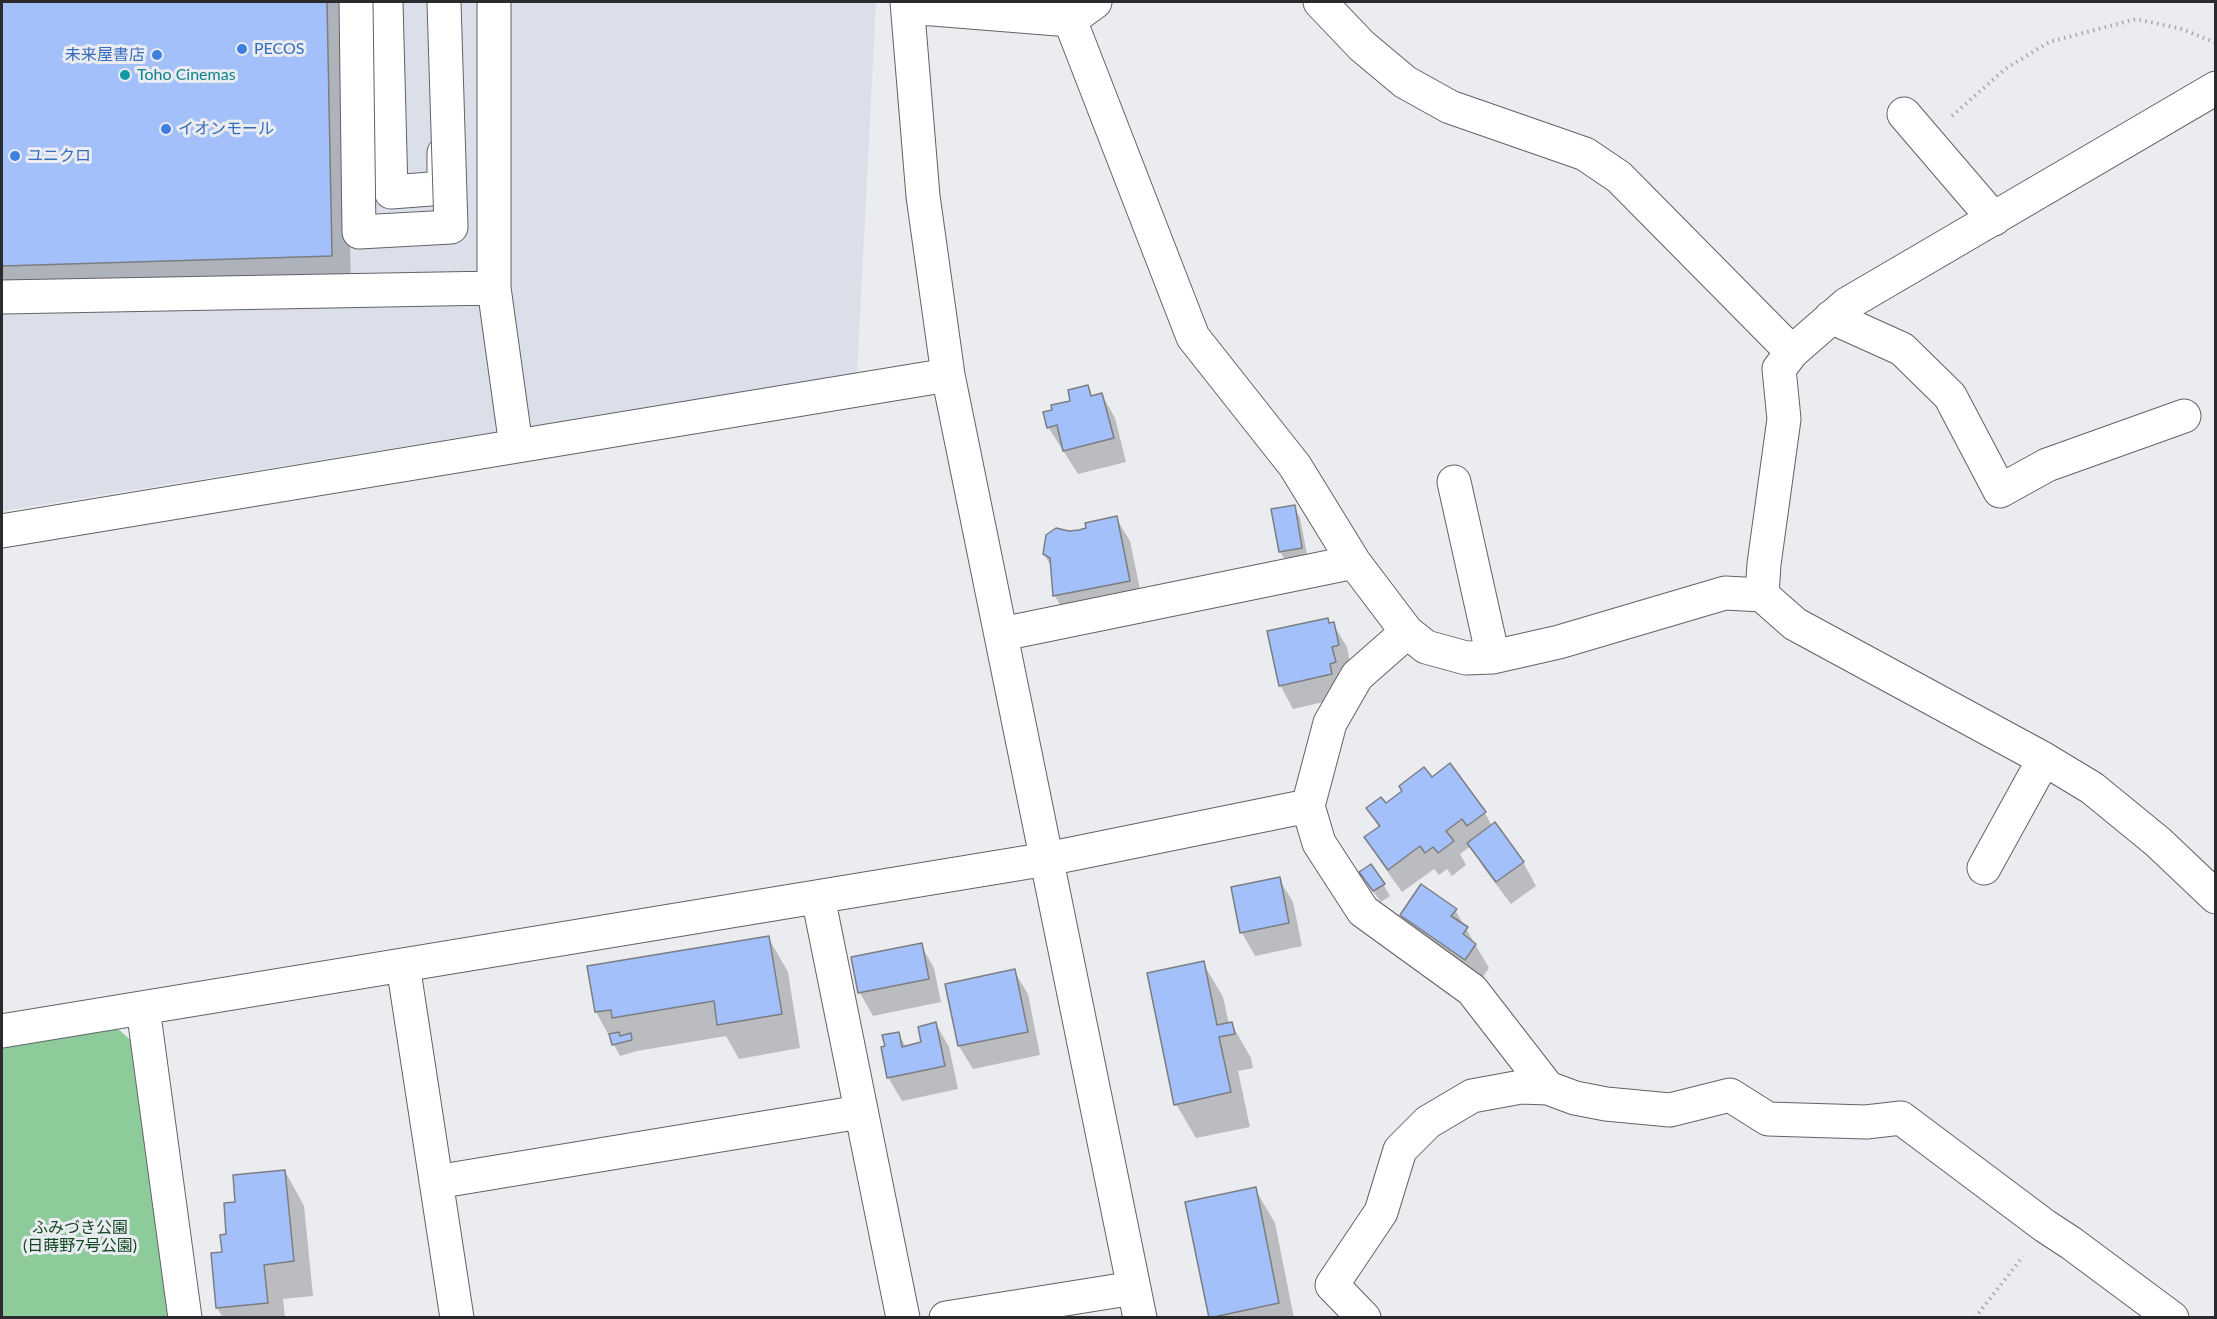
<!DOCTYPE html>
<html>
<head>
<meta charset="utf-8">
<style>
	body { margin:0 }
	#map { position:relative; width:2217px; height:1319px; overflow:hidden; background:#eaecef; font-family:Lato,sans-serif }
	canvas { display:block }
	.frame { position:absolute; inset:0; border:3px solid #2b2b2d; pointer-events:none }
</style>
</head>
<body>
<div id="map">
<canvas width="2217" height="1319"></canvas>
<div class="frame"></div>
</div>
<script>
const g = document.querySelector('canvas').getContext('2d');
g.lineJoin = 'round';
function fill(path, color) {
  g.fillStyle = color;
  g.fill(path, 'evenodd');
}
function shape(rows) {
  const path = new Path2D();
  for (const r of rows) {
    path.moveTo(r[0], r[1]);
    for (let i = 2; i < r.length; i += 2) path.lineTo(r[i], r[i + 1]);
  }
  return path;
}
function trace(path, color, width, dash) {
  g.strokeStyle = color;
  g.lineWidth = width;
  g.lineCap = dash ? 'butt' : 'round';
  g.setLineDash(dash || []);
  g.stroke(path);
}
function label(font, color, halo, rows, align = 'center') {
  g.font = font + ' Lato,"Noto Sans JP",sans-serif';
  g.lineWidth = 6;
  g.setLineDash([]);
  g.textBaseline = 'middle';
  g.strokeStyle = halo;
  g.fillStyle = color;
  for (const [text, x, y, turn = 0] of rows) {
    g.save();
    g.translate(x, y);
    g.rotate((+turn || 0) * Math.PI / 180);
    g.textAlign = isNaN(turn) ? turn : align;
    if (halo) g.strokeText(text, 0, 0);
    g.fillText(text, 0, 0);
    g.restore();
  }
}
const built = shape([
	[2,2,876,2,857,374,2,511]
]);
const green = shape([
	[118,1029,133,1042,169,1317,2,1318,2,1048]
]);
const shadow = shape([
	[2,2,345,2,351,290,2,300],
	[1087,387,1093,397,1102,395,1115,418,1126,462,1078,474,1048,427],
	[1294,506,1300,518,1308,559,1287,563,1280,552],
	[1116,518,1130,541,1143,604,1068,619,1055,596,1052,568,1044,554,1069,533,1080,532],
	[1327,620,1330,624,1333,624,1347,647,1351,668,1345,697,1293,709,1280,685],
	[1431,779,1485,813,1492,826,1523,862,1536,886,1511,904,1483,867,1471,846,1460,854,1466,865,1452,876,1447,869,1439,875,1434,869,1402,892,1380,861,1366,838,1379,828,1368,808,1386,805],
	[1279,879,1293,902,1302,946,1255,956,1242,933,1232,888],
	[1368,884,1383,884,1390,896,1381,902],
	[1455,910,1489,968,1479,982,1415,938,1401,915],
	[768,937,788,972,800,1048,739,1059,726,1036,637,1051,620,1056,596,1012],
	[921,945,934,968,941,1002,873,1016,860,993,853,959],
	[1203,963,1223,997,1229,1024,1231,1023,1251,1058,1253,1068,1238,1071,1250,1127,1196,1138,1176,1104],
	[1014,971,1028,994,1040,1055,973,1069,959,1046],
	[936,1024,949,1047,958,1089,902,1101,888,1077,898,1033,906,1047,923,1043],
	[285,1171,304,1206,313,1296,283,1299,285,1318,223,1318,217,1308,223,1254,237,1203],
	[1255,1189,1275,1223,1294,1318,1210,1318]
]);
const building = shape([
	[2,2,327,2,332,256,2,266,2,2],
	[1088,385,1091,396,1102,393,1114,438,1063,451,1057,425,1047,428,1043,412,1052,410,1051,405,1070,401,1068,390,1088,385],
	[1295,505,1302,548,1279,552,1271,509,1295,505],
	[1117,516,1130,581,1053,596,1050,558,1043,554,1046,535,1056,528,1069,531,1079,530,1086,528,1085,523,1117,516],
	[1328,618,1329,623,1334,622,1339,645,1332,647,1336,662,1330,664,1332,674,1279,686,1267,631,1328,618],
	[1450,763,1486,812,1467,826,1462,819,1446,831,1454,841,1438,853,1433,847,1425,853,1420,846,1388,870,1364,837,1380,826,1366,808,1381,797,1386,803,1402,791,1399,786,1424,767,1432,777,1450,763],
	[1495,822,1524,862,1496,882,1467,843,1495,822],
	[1371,864,1385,884,1373,891,1359,872,1371,864],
	[1280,877,1289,923,1240,933,1231,887,1280,877],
	[1421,884,1457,909,1451,916,1468,927,1463,934,1476,944,1465,960,1400,915,1421,884],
	[769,936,782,1014,717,1025,714,1001,612,1018,611,1010,595,1012,587,966,769,936],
	[922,943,929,979,858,993,851,957,922,943],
	[1204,961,1217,1025,1232,1022,1235,1034,1219,1037,1231,1092,1174,1105,1147,973,1204,961],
	[1015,969,1028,1032,958,1046,945,984,1015,969],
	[936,1022,945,1066,887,1078,881,1047,885,1046,882,1035,899,1032,902,1047,921,1042,918,1027,936,1022],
	[619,1032,620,1036,631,1033,632,1040,612,1045,609,1034,619,1032],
	[285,1170,294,1261,264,1265,268,1303,216,1308,211,1253,222,1252,220,1235,226,1234,224,1203,235,1202,233,1175,285,1170],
	[1256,1187,1279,1303,1209,1318,1185,1202,1256,1187]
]);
const path = shape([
	[1952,116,2005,69,2049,42,2136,19,2182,29,2216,43],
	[1975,1318,2023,1256]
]);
const minor = shape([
	[386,2,391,192,444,188,444,153],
	[494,2,494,288,516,446],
	[907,2,923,196,948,375,1140,1318],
	[1320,2,1362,46,1405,82,1450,107,1585,154,1619,177,1792,352],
	[908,7,1070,20,1095,2],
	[1070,20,1193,337,1295,466,1354,562,1407,632,1426,647,1466,658,1493,657,1559,642,1725,593,1762,595,1795,624,2044,759,2092,788,2158,842,2216,897],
	[1904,114,1994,219],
	[2,297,494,288],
	[1831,317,1902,349,1950,396,2000,491,2047,465,2184,416],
	[1454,482,1493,657],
	[2,531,948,375],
	[1762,595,1764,564,1784,419,1779,369,1792,352,1847,304,2216,88],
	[1407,632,1357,676,1330,723,1308,806,1319,843,1363,911,1472,990,1548,1088,1575,1098,1606,1104,1670,1110,1730,1095,1768,1119,1866,1122,1901,1118,2045,1226,2071,1243,2172,1318],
	[1002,634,1354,562],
	[1984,868,2044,759],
	[818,897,903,1318],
	[403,965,457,1318],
	[143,1008,185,1318],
	[2,1031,1047,859,1308,806],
	[436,1182,860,1112],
	[946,1318,1134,1288],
	[1364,1318,1332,1285,1381,1212,1400,1150,1428,1122,1472,1096,1521,1087,1548,1088]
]);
const minorBridge = shape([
	[356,2,359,232,451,227,444,2]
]);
const markers = [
	[242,49,6,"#3f7fe0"],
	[157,55,6,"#3f7fe0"],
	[125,75,6,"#0f9aa8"],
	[166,129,6,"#3f7fe0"],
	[15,156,6,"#3f7fe0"]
];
const shopNames = [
	["PECOS",254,49],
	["未来屋書店",145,55,"right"],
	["イオンモール",178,129],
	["ユニクロ",27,156]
];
const cultureNames = [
	["Toho Cinemas",137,75]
];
const parkNames = [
	["ふみづき公園",80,1228],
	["(日蒔野7号公園)",80,1246]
];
fill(built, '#dadfe9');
fill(green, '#8dcb9b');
fill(shadow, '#0003');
fill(building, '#a4c0fb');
trace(building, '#7b7d80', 1.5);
trace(minor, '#626366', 35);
trace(path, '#a8aaac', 4, [1.5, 4.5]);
trace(minor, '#fff', 33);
trace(minorBridge, '#626366', 35, []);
trace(minorBridge, '#fff', 33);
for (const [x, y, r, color] of markers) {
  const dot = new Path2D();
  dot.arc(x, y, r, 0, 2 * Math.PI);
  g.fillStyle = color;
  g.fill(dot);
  trace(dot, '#eaecef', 2);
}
label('16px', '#366cbe', '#eaecef', shopNames, 'left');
label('16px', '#0d838f', '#eaecef', cultureNames, 'left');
label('16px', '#104823', '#eaecef', parkNames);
</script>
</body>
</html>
